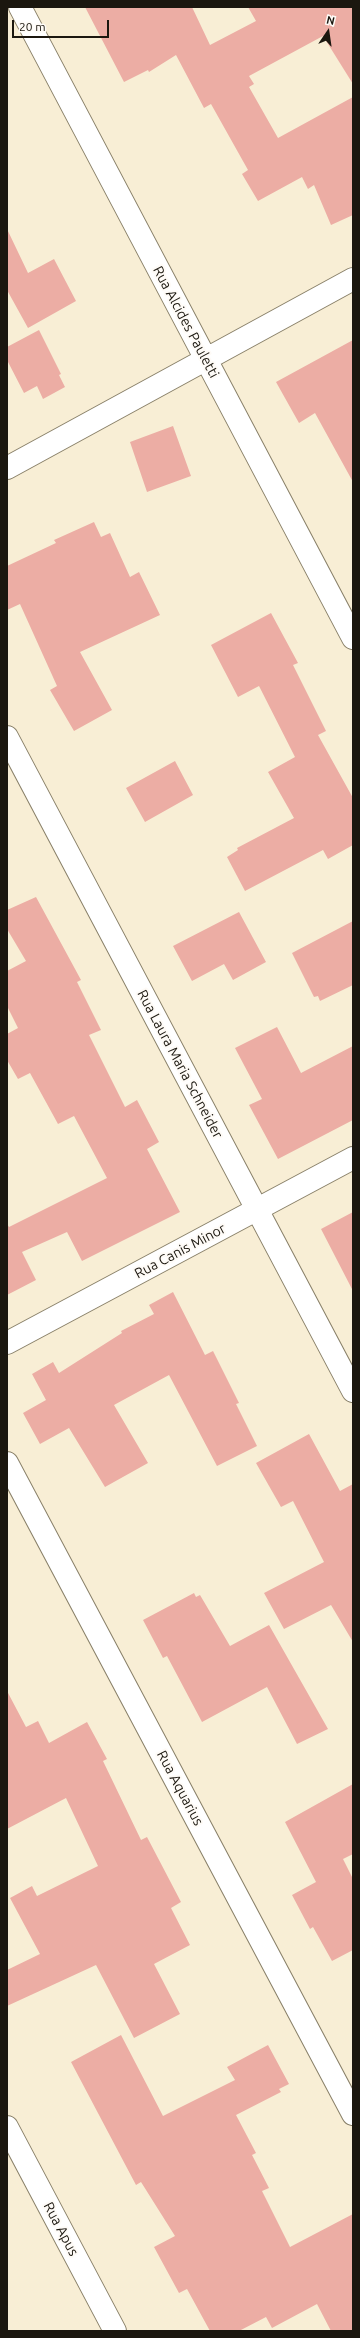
<!DOCTYPE html>
<html>
<head>
<meta charset="utf-8">
<style>
	body { margin:0 }
	#map { position:relative; width:360px; height:2338px; overflow:hidden; background:#f8eed5; font-family:Ubuntu,sans-serif }
	canvas { display:block }
	.frame { position:absolute; inset:0; border:8px solid #1b170f; pointer-events:none }
	.north { position:absolute; left:308px; top:12px; width:40px; height:40px; -webkit-text-stroke:3px #fefbf7; paint-order:stroke; rotate:13deg; font-size:11px; font-weight:700; line-height:16px; text-align:center; color:#1b170f }
	.north::after { content:''; display:block; margin:auto; width:14px; height:18px; background:#1b170f; clip-path:polygon(50% 0,100% 100%,50% 72%,0 100%) }
	.scale { position:absolute; left:12px; top:20px; width:97px; height:18px; box-sizing:border-box; border:2px solid #1b170f; border-top:0; padding-left:5px; font-size:12px; line-height:14px; white-space:nowrap; color:#1b170f; -webkit-text-stroke:3px #fefbf7; paint-order:stroke }
</style>
</head>
<body>
<div id="map">
<canvas width="360" height="2338"></canvas>
<div class="frame"></div>
<div class="north">N</div>
<div class="scale">20 m</div>
</div>
<script>
const g = document.querySelector('canvas').getContext('2d');
g.lineJoin = 'round';
function fill(path, color) {
  g.fillStyle = color;
  g.fill(path, 'evenodd');
}
function shape(rows) {
  const path = new Path2D();
  for (const r of rows) {
    path.moveTo(r[0], r[1]);
    for (let i = 2; i < r.length; i += 2) path.lineTo(r[i], r[i + 1]);
  }
  return path;
}
function trace(path, color, width, dash) {
  g.strokeStyle = color;
  g.lineWidth = width;
  g.lineCap = dash ? 'butt' : 'round';
  g.setLineDash(dash || []);
  g.stroke(path);
}
function label(font, color, halo, rows, align = 'center') {
  g.font = font + ' Ubuntu,sans-serif';
  g.lineWidth = 4;
  g.setLineDash([]);
  g.textBaseline = 'middle';
  g.strokeStyle = halo;
  g.fillStyle = color;
  for (const [text, x, y, turn = 0] of rows) {
    g.save();
    g.translate(x, y);
    g.rotate((+turn || 0) * Math.PI / 180);
    g.textAlign = isNaN(turn) ? turn : align;
    if (halo) g.strokeText(text, 0, 0);
    g.fillText(text, 0, 0);
    g.restore();
  }
}
const building = shape([
	[85,7,192,7,210,45,256,21,248,7,353,7,353,84,323,36,249,76,254,84,249,87,278,138,353,97,353,215,331,225,314,185,308,189,302,177,258,201,242,174,248,170,211,104,204,108,176,55,149,72,148,70,124,82],
	[7,229,28,273,54,259,76,301,28,328,7,290],
	[39,330,61,374,59,375,65,387,43,399,37,386,24,393,7,360,7,347],
	[353,340,353,482,315,413,299,423,276,382],
	[173,426,191,476,147,492,130,442],
	[94,522,101,537,110,533,130,577,139,572,160,615,80,652,112,710,74,731,50,690,57,686,20,604,7,610,7,566,56,543,54,540],
	[271,613,298,663,293,665,326,731,318,735,353,798,353,845,328,859,323,850,245,891,227,857,238,850,237,848,294,818,268,772,295,757,259,686,238,697,211,645],
	[175,761,193,795,145,822,126,788],
	[36,897,81,980,77,982,101,1030,89,1035,125,1107,137,1100,159,1142,147,1149,180,1212,82,1261,67,1232,22,1252,36,1280,7,1295,7,1224,9,1227,107,1178,74,1116,58,1124,30,1073,18,1079,7,1060,7,1034,18,1028,7,1006,7,971,26,961,7,929,7,910],
	[239,912,266,962,233,980,224,964,192,981,173,946],
	[353,921,353,985,320,1001,318,996,314,997,292,953],
	[277,1027,301,1073,353,1046,353,1120,278,1159,249,1105,262,1099,235,1048],
	[353,1212,353,1291,321,1229],
	[173,1292,205,1355,213,1351,239,1403,236,1404,257,1446,217,1466,169,1375,114,1405,148,1463,105,1487,69,1428,40,1444,23,1413,46,1400,32,1374,53,1362,59,1373,122,1333,121,1331,154,1314,149,1305],
	[309,1434,340,1491,353,1484,353,1642,331,1605,284,1629,264,1593,324,1562,293,1501,281,1507,256,1463],
	[194,1593,196,1597,200,1595,230,1646,269,1625,328,1729,297,1744,267,1687,202,1722,167,1656,163,1658,143,1620],
	[7,1691,26,1727,38,1721,49,1743,87,1722,107,1759,103,1761,141,1840,147,1837,181,1902,171,1908,190,1945,154,1964,180,2014,134,2038,96,1965,7,2006,7,1970,40,1954,10,1898,32,1886,37,1896,98,1866,66,1798,7,1829],
	[353,1784,353,1854,343,1859,353,1879,353,1950,332,1961,313,1927,310,1929,292,1895,316,1882,285,1822],
	[121,2035,163,2116,235,2080,227,2067,268,2045,289,2084,279,2089,281,2092,236,2115,256,2153,252,2155,269,2188,262,2191,290,2247,353,2214,353,2331,331,2331,317,2304,272,2328,266,2317,239,2331,210,2331,187,2289,179,2293,154,2247,175,2236,141,2182,136,2185,71,2062]
]);
const minor = shape([
	[20,7,353,638],
	[7,468,353,279],
	[7,737,353,1391],
	[7,1343,353,1158],
	[7,1463,353,2114],
	[7,2127,115,2331]
]);
const streetNames = [
	["Rua Alcides Pauletti",186,322,62],
	["Rua Laura Maria Schneider",180,1064,62],
	["Rua Canis Minor",180,1251,-28],
	["Rua Aquarius",180,1788,62],
	["Rua Apus",61,2229,62]
];
fill(building, '#ecada4');
trace(minor, '#898069', 24);
trace(minor, '#fff', 22);
label('14px', '#1b170f', '#fefbf7', streetNames);
</script>
</body>
</html>
